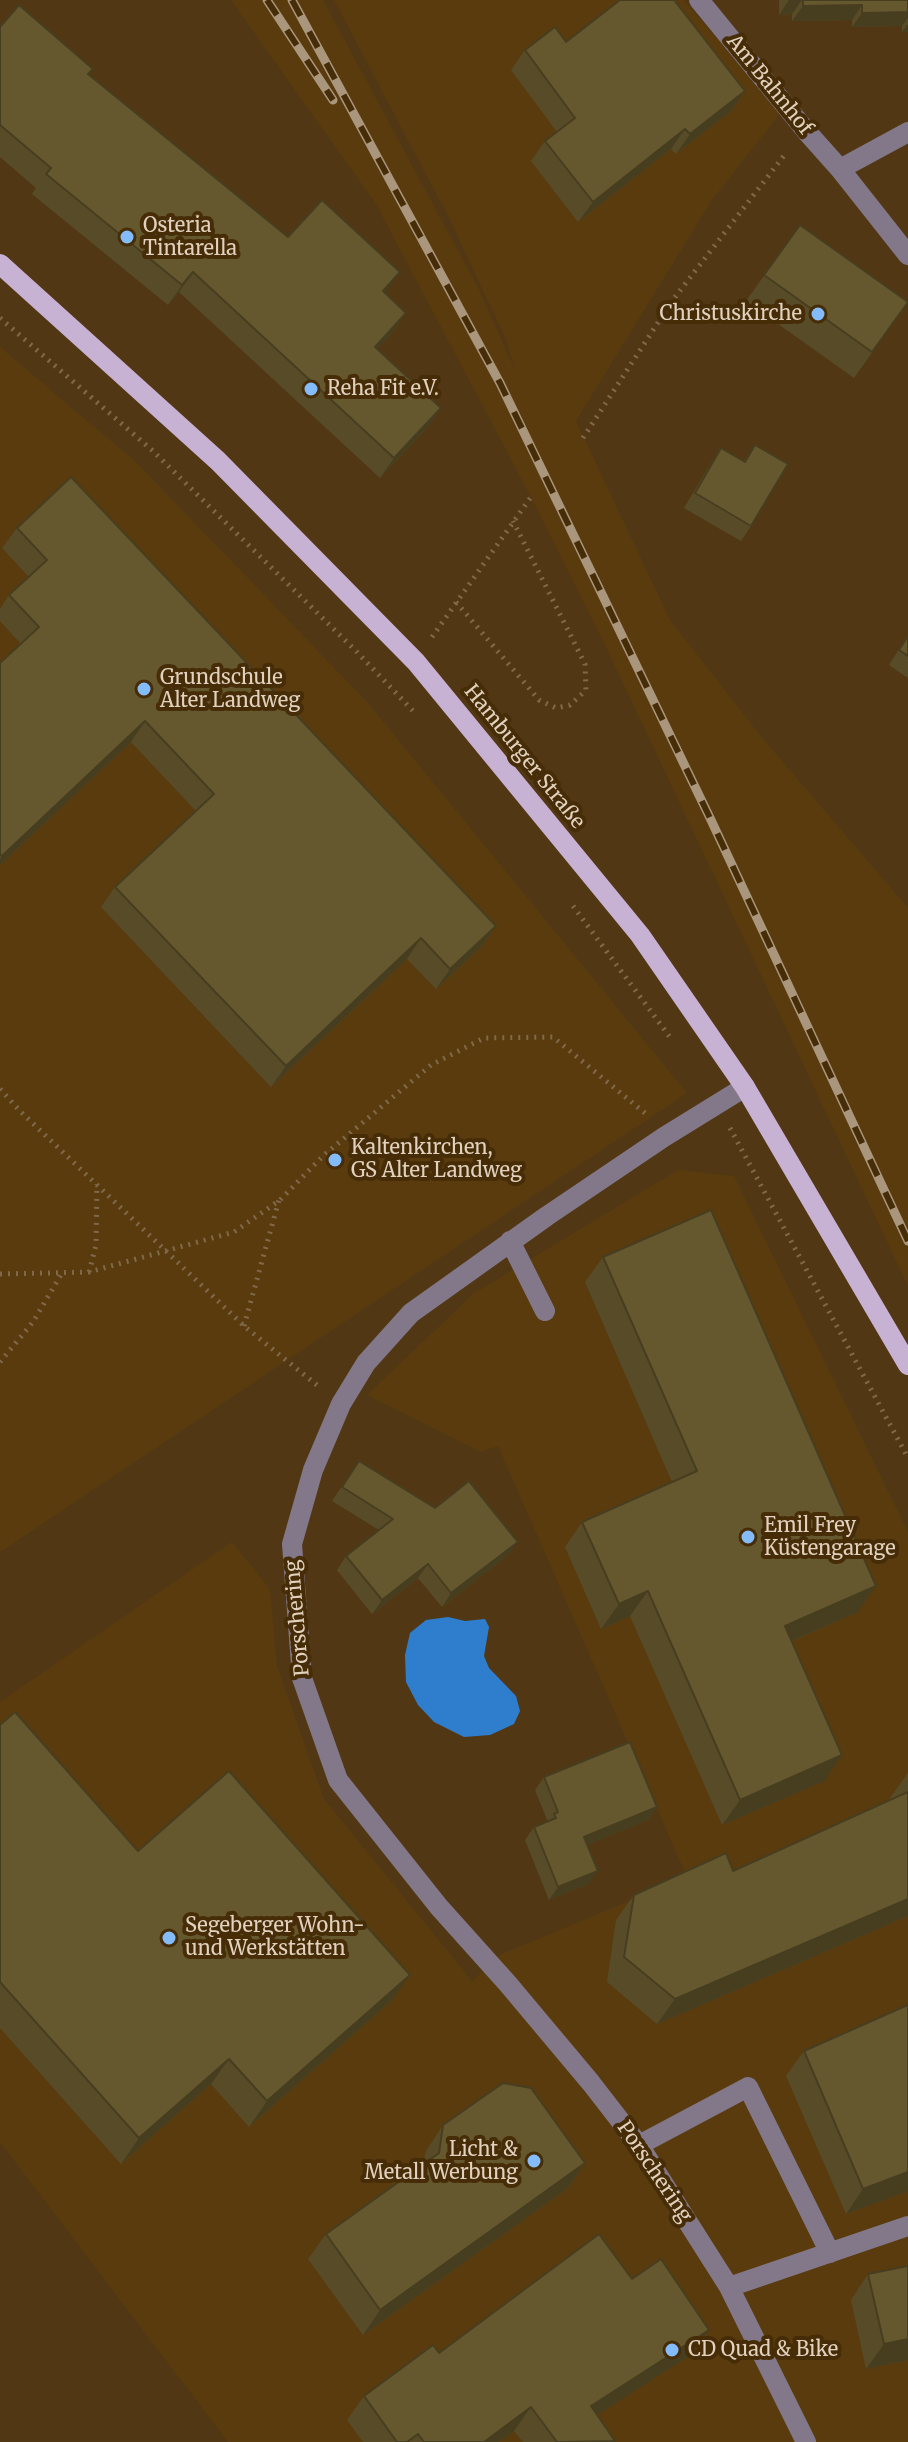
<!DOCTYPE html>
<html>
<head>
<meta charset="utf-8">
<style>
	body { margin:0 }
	canvas { display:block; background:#513713 }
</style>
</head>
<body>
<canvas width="908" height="2442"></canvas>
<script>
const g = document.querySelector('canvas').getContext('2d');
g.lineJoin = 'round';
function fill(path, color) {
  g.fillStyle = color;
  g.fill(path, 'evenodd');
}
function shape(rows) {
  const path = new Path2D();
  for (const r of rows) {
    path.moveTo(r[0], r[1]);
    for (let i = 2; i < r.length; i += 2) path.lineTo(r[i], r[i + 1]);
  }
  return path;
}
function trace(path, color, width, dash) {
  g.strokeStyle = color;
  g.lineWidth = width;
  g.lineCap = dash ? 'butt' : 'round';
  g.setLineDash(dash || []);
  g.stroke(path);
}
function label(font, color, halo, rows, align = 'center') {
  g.font = font + ' Merriweather,serif';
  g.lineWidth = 8;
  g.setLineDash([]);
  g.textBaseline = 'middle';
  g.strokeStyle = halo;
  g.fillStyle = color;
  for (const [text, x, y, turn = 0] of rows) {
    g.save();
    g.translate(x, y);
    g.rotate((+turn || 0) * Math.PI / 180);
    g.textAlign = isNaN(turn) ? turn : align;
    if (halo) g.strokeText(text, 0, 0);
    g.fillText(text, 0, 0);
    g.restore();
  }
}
const built = shape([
	[231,0,323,0,479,290,516,372,505,337,447,214,334,0,683,0,782,111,711,201,576,421,670,620,763,739,908,908,908,1286,607,649,531,497,376,204],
	[0,347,138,464,368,703,687,1093,0,1552],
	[678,1170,734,1176,908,1532,908,2442,228,2442,0,2142,0,1702,232,1542,270,1589,277,1666,324,1799,472,1981,502,1954,687,1877,498,1446,480,1452,367,1395,473,1294]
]);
const water = shape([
	[448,1617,465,1621,485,1619,489,1627,484,1656,489,1668,516,1696,520,1711,514,1724,490,1735,464,1737,434,1722,418,1705,406,1682,405,1655,410,1633,426,1620]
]);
const path = shape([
	[0,318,153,451,357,652,415,713],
	[583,438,672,301,786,153],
	[456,602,539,700,556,708,570,705,586,690,585,664,513,521],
	[432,637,531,497],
	[573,906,672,1040],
	[0,1089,20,1111,244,1326,318,1386],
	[730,1128,908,1458],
	[89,1272,96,1245,97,1184],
	[0,1274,89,1272,234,1232,280,1200,323,1156,431,1065,484,1038,553,1037,646,1114],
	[244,1326,279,1200],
	[0,1362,33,1322,62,1273]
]);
const minor = shape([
	[699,0,807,132,840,169,908,255],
	[840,169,908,132],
	[745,1087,664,1137,547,1216,411,1313,366,1363,341,1404,313,1470,292,1544,302,1678,338,1780,439,1907,508,1984,591,2083,639,2145,729,2287,806,2442],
	[510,1241,545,1311],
	[639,2145,748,2087,830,2253],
	[729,2287,908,2226]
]);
const major = shape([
	[0,264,218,461,416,662,640,935,745,1087,908,1365]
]);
const rail = shape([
	[267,0,333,100],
	[292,0,500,383,711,820,908,1241]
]);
const wall = shape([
	[779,0,908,0,908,32,902,32,902,26,852,27,852,20,792,21,792,14,779,15],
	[0,27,93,69,89,75,288,237,385,293,406,313,392,333,377,349,441,408,427,428,380,478,179,292,168,305,32,194,36,188,0,157],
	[566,42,745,91,731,111,676,154,671,149,578,222,531,161,545,141,557,132,511,70,525,50],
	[800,225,908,302,854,378,746,301],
	[755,445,751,526,741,541,684,508,711,463,721,448,744,461],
	[17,528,496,926,482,946,436,989,407,959,271,1087,101,907,115,887,196,811,131,742,0,865,0,663,21,644,0,621,0,609,9,595,29,577,2,548],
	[908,635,908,678,889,665],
	[603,1257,858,1612,792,1641,824,1781,722,1825,630,1616,601,1629,565,1547,582,1522,672,1482,585,1282],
	[359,1461,508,1555,442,1607,418,1578,372,1614,337,1570,346,1556,379,1530,332,1501],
	[0,1725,138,1851,392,2000,249,2127,211,2084,121,2164,0,2028],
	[908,1773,908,1916,657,2024,607,1982,616,1920,634,1895,733,1871,891,1800,890,1798],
	[544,1777,657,1807,648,1820,587,1845,589,1884,549,1900,525,1840,534,1827,548,1822,535,1790],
	[908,2005,908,2191,846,2214,786,2076,804,2051],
	[443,2125,585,2163,568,2188,363,2335,308,2259,326,2234,423,2164,426,2151],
	[908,2266,908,2360,866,2369,851,2300,868,2274],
	[632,2279,709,2330,692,2354,597,2415,615,2442,523,2442,514,2431,499,2442,363,2442,347,2420,364,2396,439,2353]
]);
const shadedWall = shape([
	[789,0,802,0,792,14,779,15],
	[862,5,852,20,792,21,803,6],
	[908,12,908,18,902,26,852,27,862,13],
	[908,24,908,32,902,32],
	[745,91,731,111,676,154,690,134],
	[685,129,671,149,578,222,593,202],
	[193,272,179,292,168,305,182,285],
	[400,272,386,292,369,311,383,291],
	[406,313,392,333,361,367,375,347],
	[441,408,427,428,380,478,394,458],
	[145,721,131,742,0,865,0,859,2,856],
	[496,926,482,946,436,989,450,969],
	[421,938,407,959,271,1087,286,1066],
	[518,1542,508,1555,442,1607,451,1593],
	[428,1564,418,1578,372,1614,382,1600],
	[876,1586,858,1612,768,1651,785,1626],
	[648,1591,630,1616,601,1629,619,1604],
	[842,1755,824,1781,722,1825,740,1800],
	[657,1807,648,1820,575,1850,584,1837],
	[598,1871,589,1884,549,1900,558,1887],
	[908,1899,908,1916,657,2024,675,1999],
	[410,1975,392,2000,249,2127,267,2101],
	[229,2059,211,2084,121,2164,139,2138],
	[585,2163,568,2188,363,2335,380,2310],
	[908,2172,908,2191,846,2214,863,2189],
	[709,2330,692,2354,574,2430,591,2406],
	[908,2339,908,2360,866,2369,884,2344],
	[531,2407,514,2431,499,2442,484,2442]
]);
const building = shape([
	[620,0,674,0,745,91,690,134,685,129,593,202,545,141,575,118,525,50,555,27,566,42,620,0],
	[803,0,908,0,908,12,862,13,862,5,803,6,803,0],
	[19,5,93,69,88,74,288,237,322,200,400,272,383,291,406,313,375,347,441,408,394,458,193,272,182,285,46,174,51,168,0,125,0,27,19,5],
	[800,225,908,302,872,352,764,275,800,225],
	[755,445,788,464,751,526,695,493,721,448,745,462,755,445],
	[71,477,496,926,450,969,421,938,286,1066,115,887,214,794,145,721,2,856,0,854,0,663,39,627,9,595,47,560,17,528,71,477],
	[908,636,908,656,899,650,908,636],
	[711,1210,876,1586,785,1626,842,1755,740,1800,648,1591,619,1604,582,1522,697,1471,603,1257,711,1210],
	[359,1461,435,1508,469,1481,518,1542,451,1593,428,1564,382,1600,346,1556,393,1519,342,1487,359,1461],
	[15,1712,138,1851,229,1771,410,1975,267,2101,229,2059,139,2138,0,1982,0,1725,15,1712],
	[630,1742,657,1807,584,1837,598,1871,558,1887,534,1827,556,1818,554,1814,558,1812,544,1777,630,1742],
	[908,1792,908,1899,675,1999,624,1957,634,1895,726,1853,733,1871,908,1792],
	[908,2005,908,2172,863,2189,804,2051,908,2005],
	[503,2083,531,2088,585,2163,380,2310,326,2234,439,2153,443,2125,503,2083],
	[599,2234,632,2279,661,2259,709,2330,591,2406,615,2441,557,2442,531,2407,484,2442,424,2442,418,2434,407,2442,397,2442,364,2396,433,2345,439,2353,599,2234],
	[908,2266,908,2339,884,2344,868,2274,908,2266]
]);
const markers = [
	[127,237,8,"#84bcfb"],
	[818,314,8,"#84bcfb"],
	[311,389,8,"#84bcfb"],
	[144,689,8,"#84bcfb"],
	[335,1160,8,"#84bcfb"],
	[748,1537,8,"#84bcfb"],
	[169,1938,8,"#84bcfb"],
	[534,2161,8,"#84bcfb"],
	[672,2350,8,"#84bcfb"]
];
const streetNames = [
	["Am Bahnhof",769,85,51],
	["Hamburger Straße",524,757,51],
	["Porschering",298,1618,-95],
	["Porschering",654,2172,56]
];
const poiNames = [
	["Osteria",143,226],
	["Tintarella",143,249],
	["Christuskirche",802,314,"right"],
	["Reha Fit e.V.",327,389],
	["Grundschule",160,678],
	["Alter Landweg",160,701],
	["Kaltenkirchen,",351,1148],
	["GS Alter Landweg",351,1171],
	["Emil Frey",764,1526],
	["Küstengarage",764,1549],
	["Segeberger Wohn-",185,1926],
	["und Werkstätten",185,1949],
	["Licht &",518,2150,"right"],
	["Metall Werbung",518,2173,"right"],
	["CD Quad & Bike",688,2350]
];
fill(built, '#593b0e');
fill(water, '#2f7ece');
trace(path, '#80694b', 5, [2, 6]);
trace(minor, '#827889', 20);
trace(major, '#c7b2d4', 20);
trace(rail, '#aa967d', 9);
trace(rail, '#462d07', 6, [18]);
fill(wall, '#584c28');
fill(shadedWall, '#473e20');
fill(building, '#66582e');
trace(building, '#473e20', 2);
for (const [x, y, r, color] of markers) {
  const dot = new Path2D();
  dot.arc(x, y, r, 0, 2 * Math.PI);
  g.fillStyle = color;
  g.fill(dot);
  trace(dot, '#462d07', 3);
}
label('20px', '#e1d1be', '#462d07', streetNames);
label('20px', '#e1d1be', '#462d07', poiNames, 'left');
</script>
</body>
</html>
